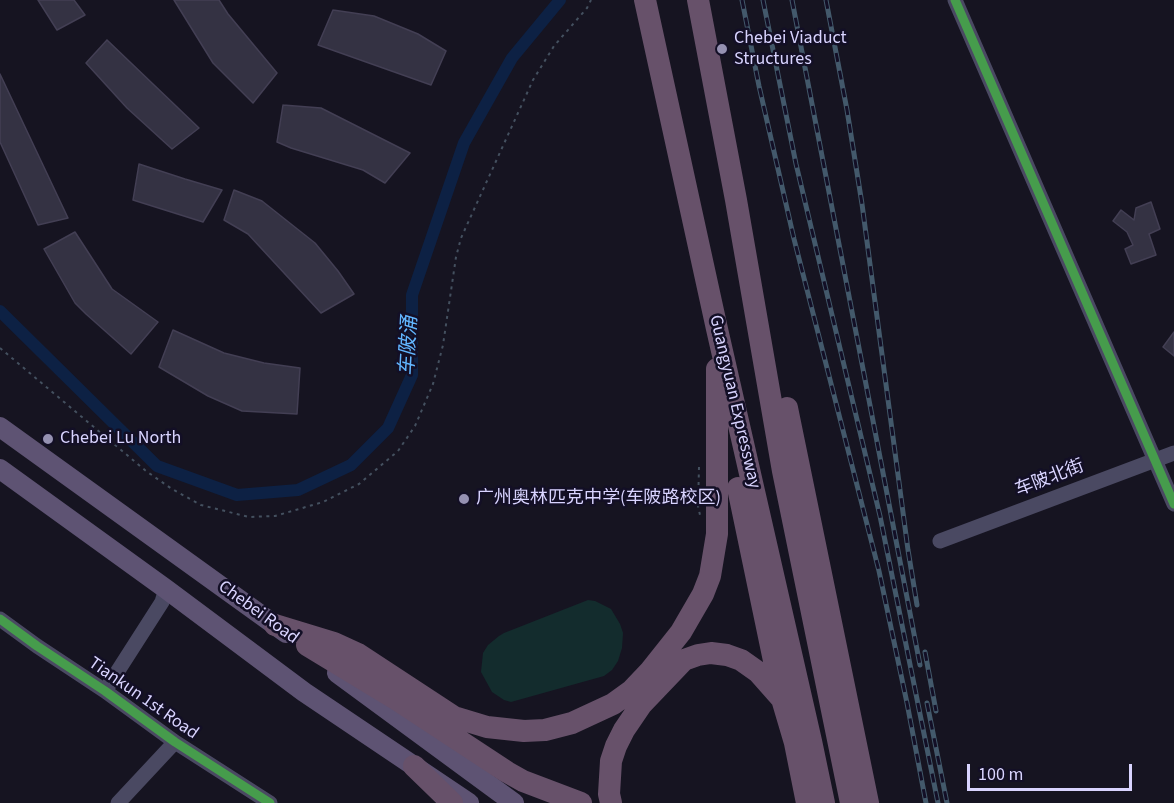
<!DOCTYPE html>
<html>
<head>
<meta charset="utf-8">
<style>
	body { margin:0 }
	#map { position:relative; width:1174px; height:803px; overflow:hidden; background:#161421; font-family:"Source Sans 3",sans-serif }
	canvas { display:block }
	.scale { position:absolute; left:967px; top:764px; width:165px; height:27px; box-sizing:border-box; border:3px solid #d9d4ff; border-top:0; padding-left:8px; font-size:18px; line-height:21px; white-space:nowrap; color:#d9d4ff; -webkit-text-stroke:4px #130f26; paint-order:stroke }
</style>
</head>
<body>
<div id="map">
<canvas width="1174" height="803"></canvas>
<div class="scale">100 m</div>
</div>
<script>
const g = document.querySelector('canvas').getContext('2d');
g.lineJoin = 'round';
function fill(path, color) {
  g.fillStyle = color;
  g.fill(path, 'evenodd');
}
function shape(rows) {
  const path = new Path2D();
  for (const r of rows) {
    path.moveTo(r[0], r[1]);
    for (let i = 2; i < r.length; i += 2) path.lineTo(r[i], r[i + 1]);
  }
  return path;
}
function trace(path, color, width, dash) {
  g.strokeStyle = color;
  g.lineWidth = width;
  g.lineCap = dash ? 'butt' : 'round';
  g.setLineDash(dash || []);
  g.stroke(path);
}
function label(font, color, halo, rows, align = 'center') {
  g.font = font + ' "Source Sans 3","Noto Sans SC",sans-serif';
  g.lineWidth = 5;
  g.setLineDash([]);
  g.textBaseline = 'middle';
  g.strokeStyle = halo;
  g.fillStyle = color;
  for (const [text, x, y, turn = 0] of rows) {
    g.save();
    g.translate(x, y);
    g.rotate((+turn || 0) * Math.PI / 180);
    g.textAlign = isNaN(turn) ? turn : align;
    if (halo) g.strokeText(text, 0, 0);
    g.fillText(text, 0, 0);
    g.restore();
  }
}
const green = shape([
	[588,600,595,601,611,609,620,624,623,633,622,648,618,661,612,670,604,676,511,702,504,700,492,692,481,672,483,653,488,645,499,636,504,633]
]);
const canal = shape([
	[0,311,157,466,237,495,298,490,351,465,388,428,412,375,412,295,464,143,512,58,560,0]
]);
const building = shape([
	[38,0,74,0,85,15,57,30,38,0],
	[174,0,219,0,228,14,277,73,253,103,213,63,174,0],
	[333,10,374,16,418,34,446,51,431,85,318,45,333,10],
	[107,40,199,128,172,149,127,108,86,63,107,40],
	[0,74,68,218,38,225,0,142,0,74],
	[283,105,321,108,410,153,385,183,363,170,291,148,277,142,283,105],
	[139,164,185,179,222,190,203,222,133,200,139,164],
	[234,190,262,201,315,243,338,271,354,294,321,313,248,234,224,220,234,190],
	[1151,202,1160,229,1149,234,1156,255,1131,264,1125,249,1133,245,1127,232,1113,221,1121,210,1134,220,1136,208,1151,202],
	[75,232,112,289,158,322,131,354,86,314,75,303,44,249,75,232],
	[173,330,224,353,264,363,300,368,297,414,242,411,208,396,159,367,173,330],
	[1174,332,1174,356,1163,347,1174,332]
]);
const path = shape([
	[0,348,146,471,172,489,201,505,249,517,275,516,323,502,359,484,398,451,415,426,433,384,443,345,456,257,461,238,533,80,554,46,587,8,591,0],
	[699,467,698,506,700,515]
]);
const minor = shape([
	[955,0,1174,504],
	[940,541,1174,453],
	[0,619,37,646,105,691,175,742,270,803],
	[105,691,162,602,166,589],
	[118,803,175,742]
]);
const major = shape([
	[0,427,286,633],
	[0,469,166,589,304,692,469,803],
	[337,673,514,803]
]);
const highway = shape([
	[645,0,717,329,811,741,824,803],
	[698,0,736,200,783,471,851,803],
	[787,408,868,803],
	[738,488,782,699,795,743,807,803],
	[275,625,334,643,358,654,454,717,487,727,524,731,545,730,572,723,613,704,631,691,650,671,681,632,703,594,710,576,717,534,717,369],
	[307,645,396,699,507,772,523,781,581,803],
	[414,766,452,803],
	[611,803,609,794,611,761,616,746,624,730,641,705,684,660,698,655,711,653,727,655,741,660,758,672,781,698]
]);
const rail = shape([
	[742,0,759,86,794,239,879,571,907,703,926,803],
	[763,0,796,164,880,516,938,803],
	[792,0,920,665],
	[826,0,847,110,862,204,908,550,917,605],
	[925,652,936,711],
	[927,703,947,803]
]);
const cycleway = shape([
	[955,0,1174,504],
	[0,619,37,646,105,691,175,742,270,803]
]);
const markers = [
	[722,49,6,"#9591b1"],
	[48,439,6,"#9591b1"],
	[464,499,6,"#9591b1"]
];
const poiNames = [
	["Chebei Viaduct",734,39],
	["Structures",734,60],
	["Chebei Lu North",60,439],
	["广州奥林匹克中学(车陂路校区)",476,499]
];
const streetNames = [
	["Guangyuan Expressway",734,402,77],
	["车陂北街",1050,479,-21],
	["Chebei Road",258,613,36],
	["Tiankun 1st Road",143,699,35]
];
const waterNames = [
	["车陂涌",410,346,-87]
];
fill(green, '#132c2d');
trace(canal, '#0d2144', 12);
fill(building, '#343243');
trace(building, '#433f54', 1.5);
trace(path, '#44505f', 2, [3, 4.5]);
trace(minor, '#4a4962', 15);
trace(major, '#5e5373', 20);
trace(highway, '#67516a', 22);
trace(rail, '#43596b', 5);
trace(rail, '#130f26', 3, [9]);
trace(cycleway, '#469c4c', 9);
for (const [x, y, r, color] of markers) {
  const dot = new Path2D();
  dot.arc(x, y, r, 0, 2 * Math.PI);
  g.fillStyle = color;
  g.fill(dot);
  trace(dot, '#130f26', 2);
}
label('18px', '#d9d4ff', '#130f26', poiNames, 'left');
label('18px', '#d9d4ff', '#130f26', streetNames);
label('italic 20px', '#62b6ff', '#130f26', waterNames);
</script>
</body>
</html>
